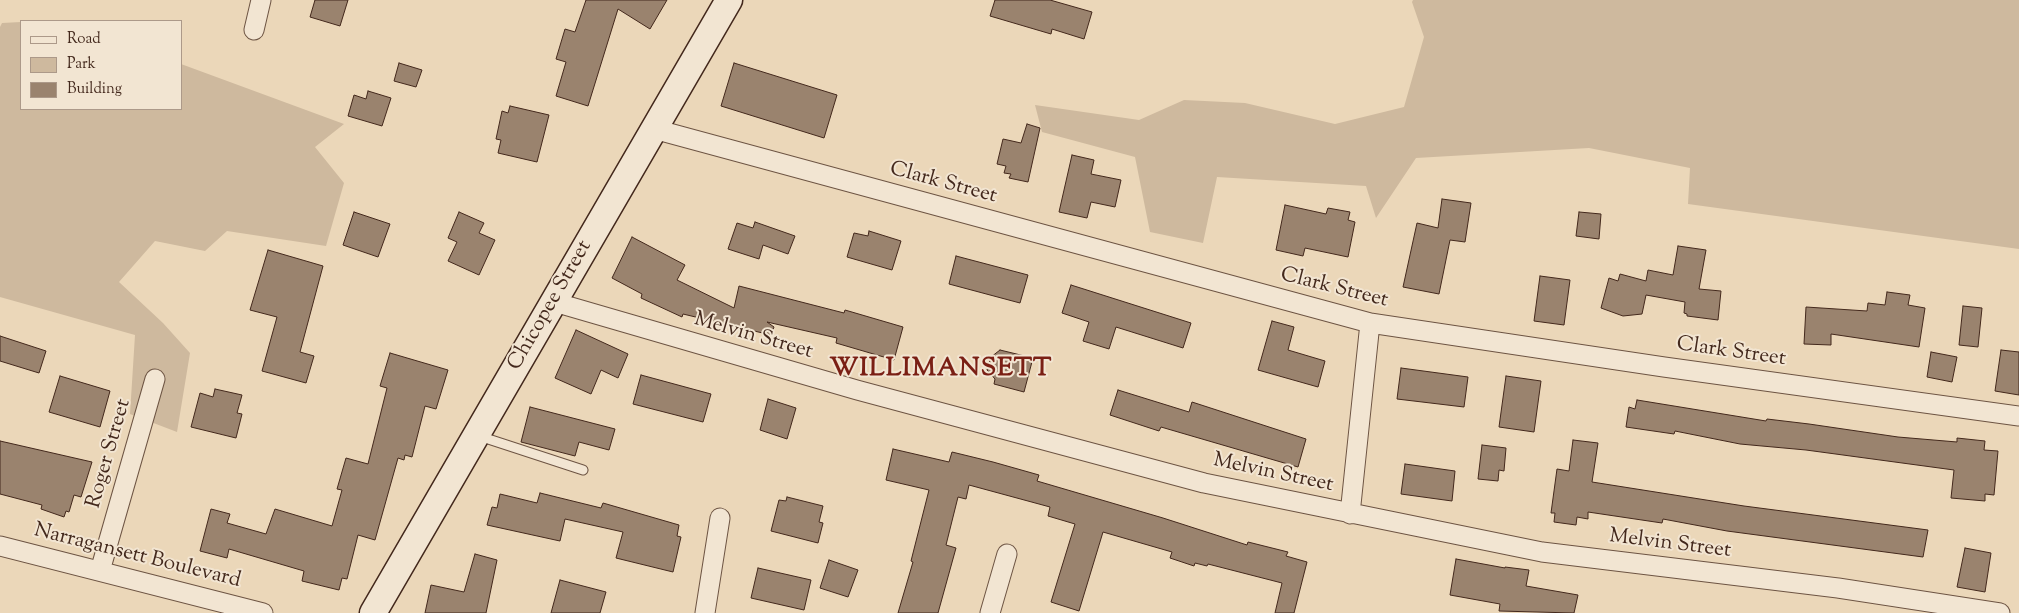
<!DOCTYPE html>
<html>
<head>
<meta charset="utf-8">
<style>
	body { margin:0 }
	#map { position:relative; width:2019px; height:613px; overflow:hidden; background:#ebd7b9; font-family:"Sorts Mill Goudy",serif }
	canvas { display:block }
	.legend { position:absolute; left:20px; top:20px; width:162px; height:90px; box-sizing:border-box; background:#f2e5d2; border:1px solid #ac9989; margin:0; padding:6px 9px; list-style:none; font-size:15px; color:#43281c }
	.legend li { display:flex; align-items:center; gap:10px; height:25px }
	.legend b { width:25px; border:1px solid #ac9989 }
</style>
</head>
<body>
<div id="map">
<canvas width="2019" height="613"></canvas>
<ul class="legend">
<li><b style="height:6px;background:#f2e5d2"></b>Road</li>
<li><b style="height:14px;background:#ceb99e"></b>Park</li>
<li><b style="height:14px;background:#9a836e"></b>Building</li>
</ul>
</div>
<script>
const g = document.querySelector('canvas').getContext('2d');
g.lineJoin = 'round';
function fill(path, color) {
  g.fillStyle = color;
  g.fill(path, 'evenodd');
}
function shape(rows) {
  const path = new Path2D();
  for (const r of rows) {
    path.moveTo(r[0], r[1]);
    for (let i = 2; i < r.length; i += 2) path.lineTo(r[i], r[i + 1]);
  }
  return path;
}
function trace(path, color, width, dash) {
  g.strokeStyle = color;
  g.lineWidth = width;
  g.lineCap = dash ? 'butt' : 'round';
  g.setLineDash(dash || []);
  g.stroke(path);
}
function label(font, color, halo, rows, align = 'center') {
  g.font = font + ' "Sorts Mill Goudy",serif';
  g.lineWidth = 4;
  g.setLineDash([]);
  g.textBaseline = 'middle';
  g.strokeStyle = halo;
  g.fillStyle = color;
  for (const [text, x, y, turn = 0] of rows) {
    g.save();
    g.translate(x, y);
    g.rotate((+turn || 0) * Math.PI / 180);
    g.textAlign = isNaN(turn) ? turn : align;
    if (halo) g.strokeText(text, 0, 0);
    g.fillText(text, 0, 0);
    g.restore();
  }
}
const green = shape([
	[1413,0,2019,0,2019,249,1688,204,1690,168,1589,148,1416,158,1376,218,1366,186,1217,177,1203,243,1150,232,1135,157,1042,132,1035,105,1139,120,1184,100,1245,103,1335,124,1404,107,1424,37,1412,2],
	[21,22,21,109,181,109,181,64,344,124,315,147,344,183,326,246,227,231,205,251,155,241,119,282,163,323,190,353,177,432,130,414,135,335,0,297,0,27,2,23]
]);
const building = shape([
	[315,0,348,0,340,26,310,17,315,0],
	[586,0,667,0,650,29,618,9,588,106,556,96,566,62,556,59,565,29,575,32,586,0],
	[995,0,1050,0,1092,12,1084,39,1052,29,1051,34,990,16,995,0],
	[399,63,422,70,416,87,394,81,399,63],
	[734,63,837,95,824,138,721,106,734,63],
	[368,91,391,98,382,126,348,116,354,95,366,99,368,91],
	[510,106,549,115,537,162,498,153,501,140,496,139,502,111,508,113,510,106],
	[1027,124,1040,128,1028,182,1009,178,1011,174,1004,173,1006,166,997,164,1003,139,1021,143,1027,124],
	[1072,155,1094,160,1091,174,1121,180,1115,207,1091,202,1087,218,1059,212,1072,155],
	[1442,199,1471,203,1465,242,1450,240,1439,294,1403,287,1417,223,1438,228,1442,199],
	[1285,205,1326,214,1328,208,1350,212,1348,220,1355,222,1348,257,1305,248,1303,256,1276,250,1285,205],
	[354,212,390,224,378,257,343,245,354,212],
	[459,212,484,223,479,233,495,240,479,275,448,261,457,242,448,238,459,212],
	[1579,212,1601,214,1599,239,1576,236,1579,212],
	[755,222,795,236,788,254,763,245,759,259,728,249,737,223,753,228,755,222],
	[869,231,901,241,892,270,847,257,854,233,868,236,869,231],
	[632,237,685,265,677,280,734,308,739,286,844,313,845,310,903,327,894,360,836,343,837,338,767,322,774,327,771,335,683,314,682,317,641,298,642,294,612,278,632,237],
	[1678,246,1706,250,1699,289,1721,291,1718,320,1687,316,1687,314,1684,313,1685,302,1646,295,1642,314,1623,316,1601,308,1609,278,1618,281,1620,274,1646,281,1648,270,1673,275,1678,246],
	[268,250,323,266,300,352,314,356,306,383,262,371,277,317,250,310,268,250],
	[956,256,1028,275,1020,303,949,284,956,256],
	[1540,276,1570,280,1564,325,1534,321,1540,276],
	[1071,285,1191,323,1183,348,1116,327,1109,349,1083,341,1089,322,1062,313,1071,285],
	[1887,292,1910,295,1908,305,1925,308,1919,347,1831,334,1831,345,1804,344,1806,307,1867,311,1868,303,1885,305,1887,292],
	[1963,306,1982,308,1978,347,1959,345,1963,306],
	[1272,321,1294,327,1288,350,1325,361,1318,387,1258,370,1272,321],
	[576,330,628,354,618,378,601,370,591,394,555,378,576,330],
	[0,336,46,351,39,373,0,361,0,336],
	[1000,350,1033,358,1024,392,994,384,995,379,987,370,991,357,1000,350],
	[2001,350,2019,352,2019,395,1995,391,2001,350],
	[1931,352,1957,357,1952,382,1927,377,1931,352],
	[390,353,448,370,436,409,425,406,412,457,405,455,404,460,398,458,375,540,358,535,347,579,342,578,339,590,302,581,304,571,229,549,227,558,200,551,211,509,230,514,227,523,266,534,275,509,332,526,342,490,337,489,346,458,368,464,387,388,380,386,390,353],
	[1401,368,1468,377,1464,407,1397,399,1401,368],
	[641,375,711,394,703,422,633,404,641,375],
	[60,376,110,391,100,427,49,412,60,376],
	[1506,376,1541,381,1534,432,1499,427,1506,376],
	[215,389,242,395,237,413,242,414,236,438,191,427,200,393,213,397,215,389],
	[1118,390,1189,412,1192,402,1306,439,1298,467,1161,427,1159,431,1110,415,1118,390],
	[768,399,796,408,787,439,760,430,768,399],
	[1637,400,1766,421,1767,419,1809,424,1898,437,1957,442,1957,438,1985,441,1984,450,1998,451,1994,495,1985,494,1985,501,1951,498,1954,470,1806,450,1740,444,1675,431,1674,434,1626,427,1629,407,1635,409,1637,400],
	[530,407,615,429,609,450,579,442,575,456,521,442,530,407],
	[1573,440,1598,443,1592,482,1744,506,1928,530,1923,557,1727,531,1663,519,1662,523,1588,512,1588,519,1577,517,1576,525,1554,522,1555,513,1551,513,1557,469,1569,471,1573,440],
	[0,441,92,462,81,497,74,495,69,512,66,511,64,517,41,509,42,505,0,494,0,441],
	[1482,445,1506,448,1504,471,1499,470,1498,481,1478,479,1482,445],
	[893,449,949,462,952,452,993,462,1039,475,1037,481,1163,518,1247,545,1248,542,1288,552,1286,556,1307,562,1294,613,1275,613,1282,583,1208,564,1207,566,1195,563,1194,566,1170,558,1172,552,1103,532,1079,611,1051,602,1075,524,1048,516,1050,507,969,485,966,499,958,497,946,545,956,548,938,613,898,613,913,562,911,561,929,490,886,480,893,449],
	[1405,464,1455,471,1452,501,1401,494,1405,464],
	[540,493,601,508,603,503,679,525,677,536,681,537,673,572,616,558,623,532,565,519,560,541,487,525,492,507,497,508,500,494,537,503,540,493],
	[787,497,823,506,819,522,823,523,818,543,771,531,779,500,786,501,787,497],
	[1965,548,1991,553,1985,592,1957,587,1965,548],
	[475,554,497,560,486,613,425,613,431,585,464,592,475,554],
	[1456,559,1505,568,1505,567,1529,570,1526,586,1578,595,1574,613,1499,611,1500,604,1450,595,1456,559],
	[829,560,858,570,848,597,820,588,829,560],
	[758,568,811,580,804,610,751,598,758,568],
	[560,580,606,592,600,613,551,613,560,580]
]);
const service = shape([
	[479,436,583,470]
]);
const minor = shape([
	[254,30,261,0],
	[654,129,1370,323,1664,367,2019,416],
	[554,302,857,390,1204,483,1542,552,1838,588,2000,613],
	[1350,514,1370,323],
	[0,546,263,613],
	[100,571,155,379],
	[705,613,720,518],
	[990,613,1007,554]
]);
const secondary = shape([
	[373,613,729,0]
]);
const streetNames = [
	["Clark Street",943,184,15],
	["Clark Street",1334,289,14],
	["Chicopee Street",551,306,-60],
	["Melvin Street",753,337,16],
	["Clark Street",1731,353,8],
	["Roger Street",110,454,-74],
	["Melvin Street",1273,474,12],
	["Melvin Street",1670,545,7],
	["Narragansett Boulevard",137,557,14]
];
const districtNames = [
	["WILLIMANSETT",941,371]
];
fill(green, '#ceb99e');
fill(building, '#9a836e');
trace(building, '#43281c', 1);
trace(service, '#6d5443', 11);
trace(minor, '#6d5443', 21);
trace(secondary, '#43281c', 29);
trace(service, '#f2e5d2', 9);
trace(minor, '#f2e5d2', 19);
trace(secondary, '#f2e5d2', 26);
label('21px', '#43281c', '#f2e5d2', streetNames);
g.letterSpacing = '1px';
label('bold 26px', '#7a1f14', '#f2e5d2', districtNames);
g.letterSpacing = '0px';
</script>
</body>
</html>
